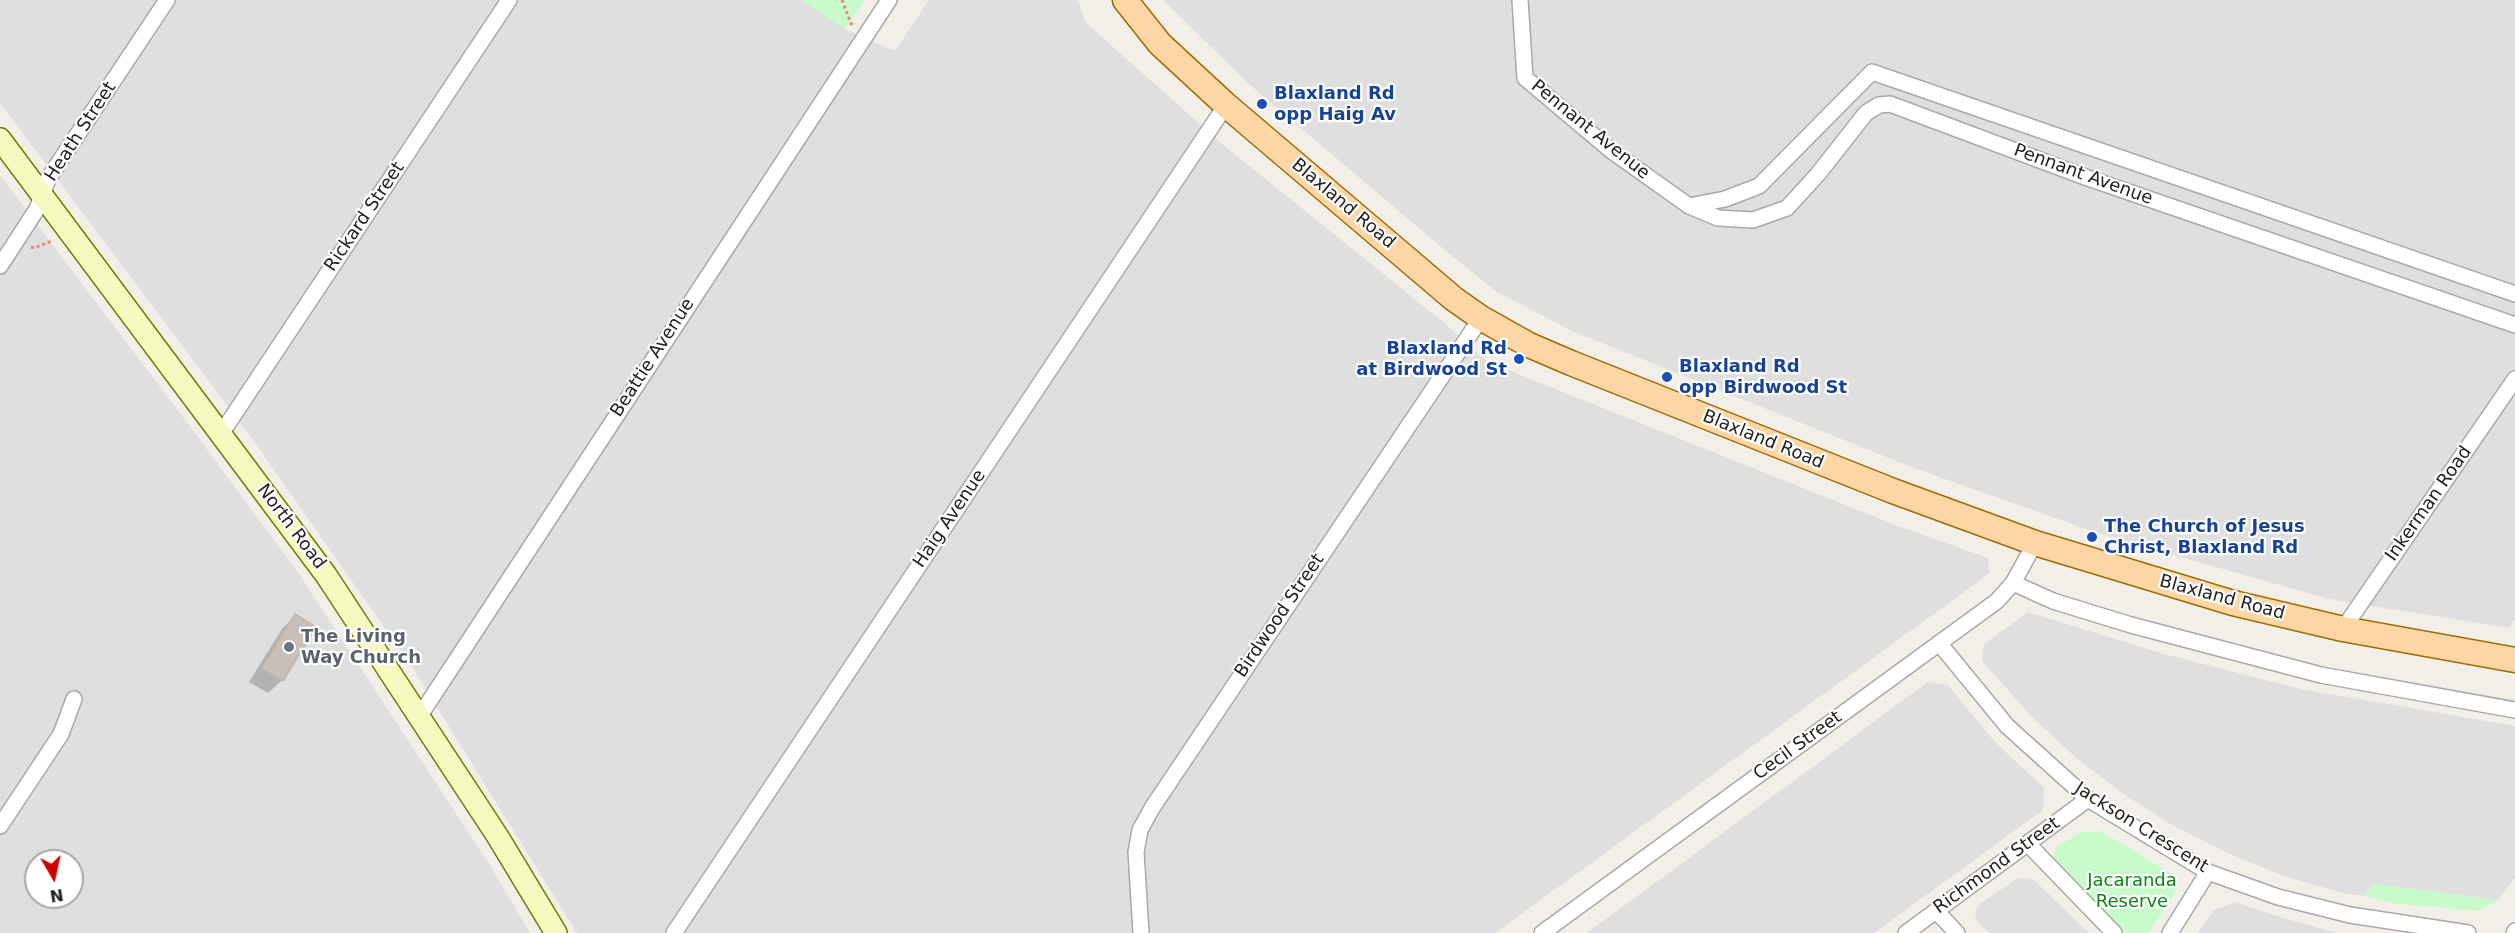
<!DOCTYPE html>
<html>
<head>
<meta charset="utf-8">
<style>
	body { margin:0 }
	#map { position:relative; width:2515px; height:933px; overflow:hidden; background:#f2efe9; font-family:"DejaVu Sans",sans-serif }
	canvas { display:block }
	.north { position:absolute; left:24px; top:849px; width:60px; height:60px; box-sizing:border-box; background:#fff; border:2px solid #a7a7a7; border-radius:50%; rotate:171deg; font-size:16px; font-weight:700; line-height:24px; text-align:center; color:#222 }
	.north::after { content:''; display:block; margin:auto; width:21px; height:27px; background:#d40000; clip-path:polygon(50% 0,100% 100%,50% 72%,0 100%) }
</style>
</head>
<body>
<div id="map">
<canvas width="2515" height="933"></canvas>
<div class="north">N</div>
</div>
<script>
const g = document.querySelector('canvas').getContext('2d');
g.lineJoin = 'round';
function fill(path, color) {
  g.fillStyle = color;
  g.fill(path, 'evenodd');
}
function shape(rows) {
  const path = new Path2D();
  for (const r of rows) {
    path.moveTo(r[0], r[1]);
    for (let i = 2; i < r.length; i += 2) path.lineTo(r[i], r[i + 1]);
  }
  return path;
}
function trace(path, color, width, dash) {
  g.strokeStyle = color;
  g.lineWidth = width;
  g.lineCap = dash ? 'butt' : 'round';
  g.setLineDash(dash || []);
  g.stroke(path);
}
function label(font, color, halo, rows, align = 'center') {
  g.font = font + ' "DejaVu Sans",sans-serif';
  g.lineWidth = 4.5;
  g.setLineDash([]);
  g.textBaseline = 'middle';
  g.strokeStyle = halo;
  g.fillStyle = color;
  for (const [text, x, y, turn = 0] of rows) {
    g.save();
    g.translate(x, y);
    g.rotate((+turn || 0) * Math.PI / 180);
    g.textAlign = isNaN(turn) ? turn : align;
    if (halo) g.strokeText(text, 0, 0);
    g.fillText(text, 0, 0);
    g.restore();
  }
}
const residential = shape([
	[0,0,802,0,845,29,895,51,929,0,1078,0,1086,23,1228,149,1442,321,1488,362,1898,526,1988,558,1990,573,1495,933,577,933,412,667,253,440,0,103],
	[1163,0,2515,0,2515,619,2509,628,2329,599,2103,535,1914,468,1572,331,1497,292,1440,246,1250,85],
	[0,175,198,437,299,574,491,867,530,933,0,933],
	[36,861,72,861,72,897,36,897],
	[2028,612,2164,654,2301,689,2515,726,2515,878,2498,900,2374,884,2364,896,2342,893,2281,875,2228,853,2172,825,2122,793,2074,756,2032,717,1982,661,1984,644],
	[1928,682,1948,685,1994,741,2044,788,2043,810,1874,933,1587,933],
	[2018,878,2033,879,2089,933,1989,933,1975,919,1977,906],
	[2235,902,2287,919,2338,933,2198,933,2214,910]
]);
const park = shape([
	[802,0,864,0,845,29],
	[2101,831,2172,874,2177,889,2149,933,2125,933,2054,865,2055,848,2081,832],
	[2374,884,2498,900,2480,911,2397,904,2364,896]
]);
const shadow = shape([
	[295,616,282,680,268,693,249,682,282,629]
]);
const building = shape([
	[295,614,316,627,283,681,262,668,295,614]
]);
const path = shape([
	[842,0,852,26],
	[31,247,34,248,52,241]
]);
const street = shape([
	[1520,0,1525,78,1613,152,1689,206,1718,218,1753,220,1787,208,1818,174,1866,113,1879,105,1890,104,2085,177,2515,325],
	[1689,206,1725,199,1759,186,1872,72,2515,294],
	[0,266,37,209,48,179,167,0],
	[221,434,509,0],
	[2013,583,2053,601,2131,625,2321,675,2515,710],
	[2343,629,2515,379],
	[1939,643,2007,726,2088,799,2208,872,2278,897,2350,915,2468,933],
	[419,717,889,0],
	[0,826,61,734,74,699],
	[2028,844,2114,933],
	[1936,911,1957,933],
	[674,933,1226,105],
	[1141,933,1136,852,1140,830,1152,808,1481,318],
	[1542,933,1997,601,2013,583,2035,543],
	[1906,933,2088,799],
	[2170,933,2208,872],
	[2514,933,2515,931]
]);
const secondary = shape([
	[0,139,326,575,498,837,556,933]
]);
const primary = shape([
	[1125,0,1160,44,1226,105,1454,299,1481,318,1529,345,1571,363,1893,491,2035,543,2233,603,2343,629,2515,660]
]);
const markers = [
	[1262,104,6,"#1a4fb4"],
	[1519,359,6,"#1a4fb4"],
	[1667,377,6,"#1a4fb4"],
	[2092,537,6,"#1a4fb4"],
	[289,647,6,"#6b7280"]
];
const transitNames = [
	["Blaxland Rd",1274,94],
	["opp Haig Av",1274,115],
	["Blaxland Rd",1507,349,"right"],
	["at Birdwood St",1507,370,"right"],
	["Blaxland Rd",1679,367],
	["opp Birdwood St",1679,388],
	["The Church of Jesus",2104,527],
	["Christ, Blaxland Rd",2104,548]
];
const streetNames = [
	["Pennant Avenue",1590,130,39],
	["Heath Street",81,132,-57],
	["Pennant Avenue",2083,175,20],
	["Blaxland Road",1343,204,40],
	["Rickard Street",365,217,-56],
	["Beattie Avenue",653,358,-57],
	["Blaxland Road",1763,440,22],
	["Inkerman Road",2429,504,-55],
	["Haig Avenue",950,519,-56],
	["North Road",291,527,53],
	["Blaxland Road",2222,598,15],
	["Birdwood Street",1280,616,-56],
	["Cecil Street",1798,746,-36],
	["Jackson Crescent",2141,828,32],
	["Richmond Street",1997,866,-36]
];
const worshipNames = [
	["The Living",301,637],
	["Way Church",301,658]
];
const parkNames = [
	["Jacaranda",2132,881],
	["Reserve",2132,902]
];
fill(residential, '#e0dfdf');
fill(park, '#c8facc');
fill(shadow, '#0003');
fill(building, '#c7bfb8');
trace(building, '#c4b6ab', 1.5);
trace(street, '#a9a9a9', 18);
trace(secondary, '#707d05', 24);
trace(primary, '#a06b00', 27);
trace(path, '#fa8072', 3, [3, 3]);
trace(street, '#fff', 15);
trace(secondary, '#f7fabf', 21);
trace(primary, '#fcd6a4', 24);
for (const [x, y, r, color] of markers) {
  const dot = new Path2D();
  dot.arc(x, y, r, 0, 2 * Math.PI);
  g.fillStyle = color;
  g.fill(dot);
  trace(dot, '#fff', 2);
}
label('bold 18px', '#164399', '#fff', transitNames, 'left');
label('18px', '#222', '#fff', streetNames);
label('bold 18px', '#5b616d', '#fff', worshipNames, 'left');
label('18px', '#0c8416', '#fff', parkNames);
</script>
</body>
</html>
